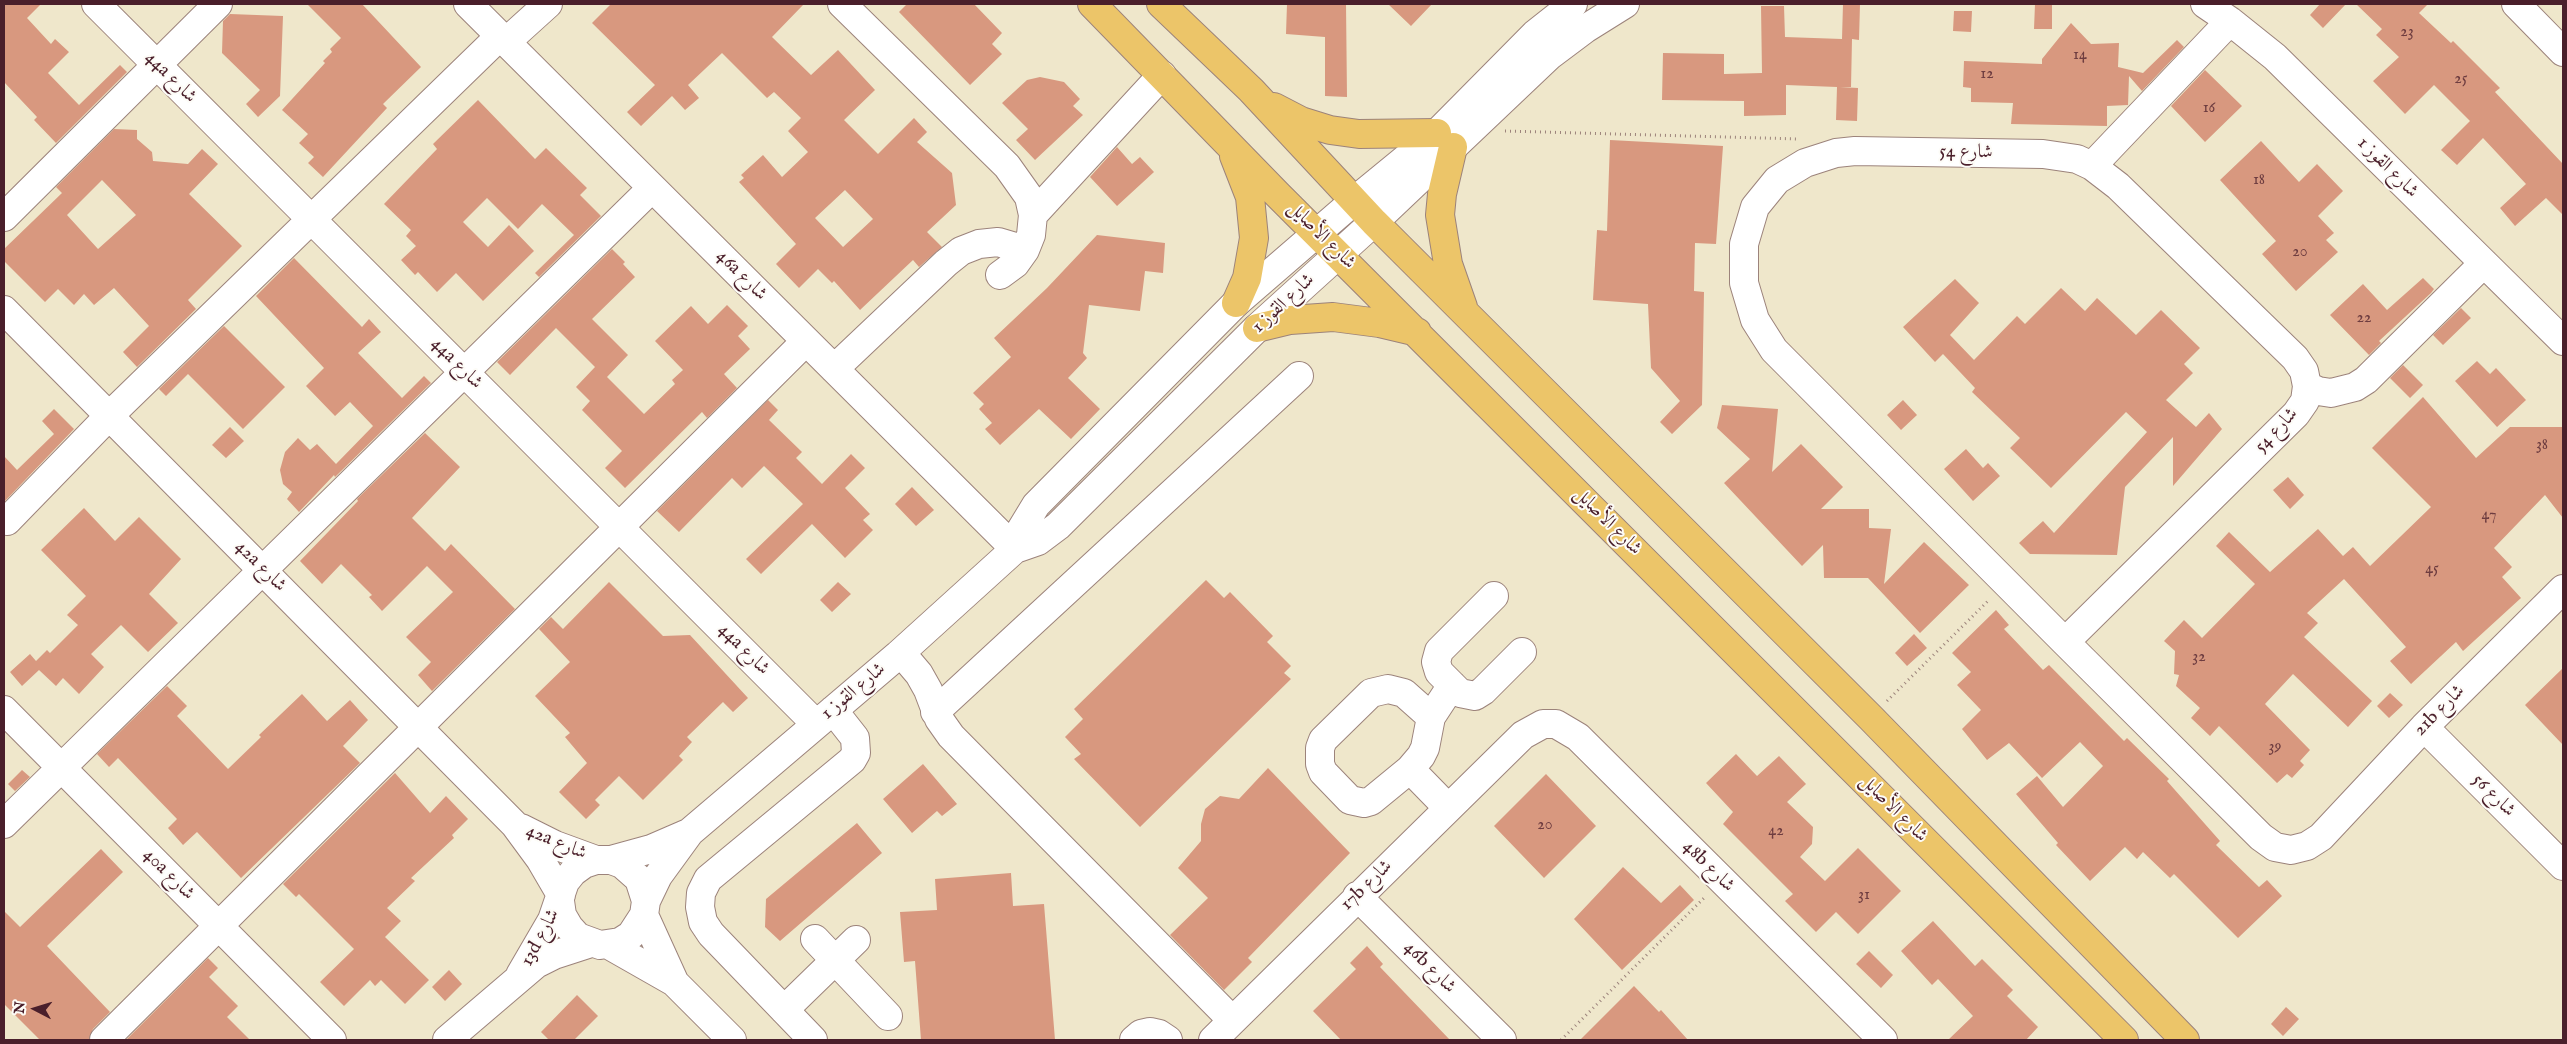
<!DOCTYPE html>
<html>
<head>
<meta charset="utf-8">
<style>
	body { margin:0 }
	#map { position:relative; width:2567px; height:1044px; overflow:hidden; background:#efe7cb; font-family:"IM FELL English",serif }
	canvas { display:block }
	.frame { position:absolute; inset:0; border:5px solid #4a1f2b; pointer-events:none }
	.north { position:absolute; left:10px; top:984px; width:50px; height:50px; -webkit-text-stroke:4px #fdfcf7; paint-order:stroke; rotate:275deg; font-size:14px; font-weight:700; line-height:20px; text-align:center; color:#4a1f2b }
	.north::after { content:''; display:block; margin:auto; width:18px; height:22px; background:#4a1f2b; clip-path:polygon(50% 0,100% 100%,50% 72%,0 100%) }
</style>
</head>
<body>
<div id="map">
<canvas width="2567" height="1044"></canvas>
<div class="frame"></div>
<div class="north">N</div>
</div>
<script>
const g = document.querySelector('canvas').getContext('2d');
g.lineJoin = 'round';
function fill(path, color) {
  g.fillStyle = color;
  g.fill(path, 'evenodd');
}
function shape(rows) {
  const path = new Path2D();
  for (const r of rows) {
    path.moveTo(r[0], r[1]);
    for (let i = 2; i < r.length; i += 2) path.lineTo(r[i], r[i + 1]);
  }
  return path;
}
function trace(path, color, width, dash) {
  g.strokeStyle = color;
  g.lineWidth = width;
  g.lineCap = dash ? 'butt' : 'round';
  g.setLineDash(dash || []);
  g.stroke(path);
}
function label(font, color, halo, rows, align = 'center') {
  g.font = font + ' "IM FELL English",Amiri,serif';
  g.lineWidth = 4;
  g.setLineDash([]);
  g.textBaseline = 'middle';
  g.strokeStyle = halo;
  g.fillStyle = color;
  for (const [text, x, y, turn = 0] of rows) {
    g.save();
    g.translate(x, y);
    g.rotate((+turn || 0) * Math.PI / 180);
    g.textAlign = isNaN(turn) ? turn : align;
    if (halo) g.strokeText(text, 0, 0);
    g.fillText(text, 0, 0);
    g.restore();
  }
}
const building = shape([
	[4,4,41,4,27,18,51,44,55,39,69,52,48,73,79,105,120,65,127,72,56,143,34,120,37,117,4,82],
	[307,4,362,4,421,67,383,104,387,108,323,177,308,163,314,157,299,143,308,134,282,110,325,63,323,61,332,52,330,49,341,38],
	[611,4,804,4,772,37,811,75,838,50,875,90,844,120,878,154,914,118,927,132,917,142,952,173,956,205,927,232,942,247,919,267,913,260,860,310,834,281,832,283,818,269,799,288,776,264,796,244,739,182,744,178,741,175,763,155,782,177,808,152,788,131,801,118,774,92,767,98,722,53,688,85,699,98,685,110,672,96,641,126,627,112,655,85,592,23],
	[845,190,873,219,843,247,815,218],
	[907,4,974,4,1002,33,992,44,1002,54,970,85,899,12],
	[1287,4,1346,4,1347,97,1325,96,1325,37,1286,34],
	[1388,4,1432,4,1411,26],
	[1843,4,1860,4,1859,40,1852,39,1851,87,1840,87,1858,88,1857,121,1836,120,1837,87,1786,85,1786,115,1744,116,1744,101,1662,100,1663,53,1724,54,1724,74,1762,73,1761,6,1784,6,1785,37,1842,39],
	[2035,4,2052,4,2052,29,2034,29],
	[2320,4,2346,4,2323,28,2310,15],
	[2356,4,2428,4,2419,13,2451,43,2453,41,2500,88,2495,92,2563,164,2563,215,2546,198,2515,226,2500,208,2526,184,2483,138,2457,165,2441,150,2470,121,2434,85,2405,114,2373,81,2399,57,2376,35,2382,29],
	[1954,11,1972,11,1971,32,1953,31],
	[230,14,283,16,280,96,258,117,246,104,260,90,222,53,223,21],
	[2071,23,2091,44,2119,43,2118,67,2143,73,2177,40,2184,47,2142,91,2129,76,2128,105,2107,106,2107,126,2011,124,2013,103,1971,102,1971,88,1963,87,1964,61,2042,64,2042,59],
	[2205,70,2242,106,2205,142,2171,106],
	[1040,77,1064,82,1080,99,1073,106,1083,115,1035,160,1016,140,1028,129,1002,103,1027,80],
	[478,100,535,159,546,148,587,188,580,195,601,216,539,277,535,273,574,235,542,204,518,229,487,198,463,222,488,247,509,225,534,251,483,301,456,273,437,292,418,272,415,275,401,260,416,246,406,236,411,230,384,204,437,149,433,144],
	[114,129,137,130,137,139,152,152,153,161,188,164,202,149,218,164,189,194,242,246,188,300,196,309,137,367,123,352,149,326,114,288,94,305,84,294,74,305,58,289,45,302,4,261,4,249,62,193,56,187],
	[102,180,136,215,98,249,67,215],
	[1610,140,1723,146,1716,244,1695,243,1694,291,1704,292,1702,405,1672,434,1660,422,1680,401,1651,368,1648,304,1593,300,1597,230,1607,231],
	[2261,141,2299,182,2317,164,2343,191,2318,216,2334,233,2326,240,2338,252,2296,291,2262,254,2276,241,2220,180],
	[1117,147,1132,164,1140,157,1154,172,1117,206,1090,177],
	[1097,235,1165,243,1163,273,1145,271,1140,311,1089,305,1083,353,1087,358,1068,378,1100,409,1071,439,1039,409,1000,445,985,429,992,423,979,409,984,404,973,393,1011,357,994,338,1047,288],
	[612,249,625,262,623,264,635,277,592,319,628,355,607,377,644,414,675,384,672,380,683,370,655,341,691,306,708,324,727,305,748,326,738,336,750,349,724,374,737,388,707,418,702,412,625,488,605,468,622,451,582,410,590,401,576,387,595,367,556,328,510,375,497,362],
	[294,258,362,327,369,319,381,332,358,353,402,398,424,376,431,383,335,477,334,475,299,512,287,499,292,492,283,484,280,470,285,452,298,438,310,450,317,444,336,464,373,426,350,402,335,416,306,386,324,368,256,296],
	[2423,278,2434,289,2431,293,2379,341,2381,343,2369,355,2330,315,2363,284,2387,310],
	[1955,279,1979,303,1950,335,1974,360,2017,316,2025,324,2061,288,2085,311,2097,298,2136,335,2161,310,2200,348,2184,364,2193,373,2166,400,2196,427,2209,413,2222,429,2173,486,2173,437,2125,487,2117,555,2030,554,2019,543,2043,521,2054,533,2147,432,2126,412,2051,488,2010,448,2020,438,1972,392,1975,388,1943,354,1935,362,1903,327],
	[2461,308,2471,318,2443,345,2433,335],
	[224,326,285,387,243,429,188,374,166,396,159,389],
	[2477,361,2490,374,2496,368,2526,400,2497,427,2455,381],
	[2403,365,2423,385,2410,398,2390,378],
	[2423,397,2476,458,2510,427,2563,427,2563,518,2545,495,2494,548,2512,567,2502,577,2521,598,2463,651,2456,642,2411,684,2390,661,2406,647,2344,579,2307,613,2318,623,2304,637,2372,701,2348,727,2293,674,2265,704,2310,750,2300,761,2304,765,2292,778,2287,774,2277,783,2219,726,2210,736,2191,718,2200,708,2176,686,2179,675,2174,674,2175,651,2164,641,2184,620,2202,638,2255,584,2216,546,2229,532,2270,572,2318,529,2343,556,2353,547,2370,566,2431,507,2372,448],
	[768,400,778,410,769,420,802,452,796,458,822,484,851,454,865,468,845,488,870,514,863,520,873,530,845,558,812,524,761,574,746,559,803,504,764,466,742,488,732,478,679,532,657,511],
	[1903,400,1917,415,1901,430,1887,415],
	[1722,405,1778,409,1772,472,1801,444,1843,487,1821,509,1869,509,1869,528,1891,529,1884,584,1924,542,1969,585,1920,633,1868,578,1824,578,1823,545,1802,566,1724,483,1750,459,1717,428],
	[54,409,74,429,4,502,4,456,17,470,54,434,42,421],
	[230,427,244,441,226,458,212,445],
	[425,433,460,467,412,518,445,551,451,544,515,609,432,691,418,675,431,662,406,637,453,592,427,566,382,611,369,597,372,595,341,564,322,584,300,561,358,501,357,499],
	[1966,449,1983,468,1988,463,2000,476,1973,501,1944,469],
	[2288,477,2304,495,2290,509,2273,490],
	[912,487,934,510,916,526,895,504],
	[84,508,115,541,139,517,181,559,149,594,178,623,148,652,121,625,91,654,104,667,79,694,63,678,56,686,39,670,22,686,10,672,30,654,36,661,47,650,50,653,78,625,67,615,86,596,41,550],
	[1206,580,1224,598,1230,592,1273,636,1267,642,1291,666,1284,673,1291,679,1140,827,1074,759,1081,754,1065,737,1083,719,1074,709],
	[609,582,663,636,690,635,748,698,733,712,723,702,687,737,692,742,679,756,683,760,643,800,619,776,595,800,600,805,586,819,559,792,587,763,565,737,570,733,535,696,570,662,539,629,551,617,563,629],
	[838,582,851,594,832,612,820,600],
	[1996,610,2009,625,2004,629,2043,670,2049,665,2124,741,2127,738,2169,779,2167,781,2220,841,2216,845,2259,887,2267,880,2282,896,2238,938,2174,874,2170,878,2143,852,2137,859,2125,847,2090,881,2056,845,2058,843,2016,794,2037,776,2063,807,2103,766,2080,742,2042,778,2009,743,1987,760,1962,729,1981,710,1957,685,1971,672,1952,653],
	[1914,634,1927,648,1907,666,1895,653],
	[2563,668,2563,745,2525,705],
	[167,686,187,706,177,716,228,769,261,737,259,735,302,694,327,721,350,700,368,720,343,746,360,763,241,878,197,832,183,845,168,828,177,819,118,758,109,767,97,754],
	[2390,693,2403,705,2389,718,2377,706],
	[1736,754,1757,776,1779,756,1806,784,1787,802,1813,827,1812,844,1800,857,1825,881,1858,848,1901,891,1858,934,1836,912,1816,932,1785,901,1793,894,1723,824,1733,812,1706,783],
	[923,764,957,804,942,816,937,811,912,833,883,799],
	[1268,768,1350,853,1248,958,1252,962,1224,990,1170,935,1208,898,1178,868,1201,841,1201,824,1205,809,1220,796,1239,799],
	[22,770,30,777,15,791,8,784],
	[395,773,430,813,446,796,468,819,452,835,454,838,411,878,415,881,387,908,401,921,385,937,429,980,405,1004,381,980,375,986,370,980,344,1006,320,982,354,949,299,894,296,897,283,884],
	[1546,774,1596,826,1544,878,1494,826],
	[857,823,882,853,780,941,765,927,766,899],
	[101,849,123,872,47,946,110,1012,93,1029,89,1040,40,1040,4,1004,4,911,20,927],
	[1623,867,1661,903,1680,885,1694,900,1622,970,1574,919],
	[1011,873,1013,906,1044,904,1055,1040,921,1040,915,961,904,962,900,912,937,910,935,879],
	[1933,921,1975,966,1982,959,2013,990,2007,996,2038,1027,2026,1040,1948,1040,1973,1016,1938,979,1932,985,1901,951],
	[1367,946,1383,964,1380,967,1450,1040,1341,1040,1313,1011,1356,969,1350,963],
	[1869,951,1893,975,1881,988,1856,964],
	[208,958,218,968,209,977,238,1006,227,1017,250,1040,126,1040],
	[449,970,462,984,445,1001,432,987],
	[1634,986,1659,1012,1661,1010,1688,1040,1580,1040],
	[577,995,598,1016,574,1040,549,1040,541,1032],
	[2286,1007,2299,1019,2283,1036,2271,1024]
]);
const path = shape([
	[1505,131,1799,139],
	[1887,701,1989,600],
	[1561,1040,1706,896]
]);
const minor = shape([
	[96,4,816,724],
	[468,4,1015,549],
	[842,4,1007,166,1029,197,1033,215,1031,235,1025,250,1015,264,1000,275],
	[2205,4,2230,21,2275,57,2563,341],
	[2516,4,2563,52],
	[506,42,548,4],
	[2092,166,2230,21],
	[1033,215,1162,75],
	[4,217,218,4],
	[4,310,515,825,540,859,561,895],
	[834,369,946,263,961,251,979,244,998,242,1025,250],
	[2307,386,2318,391,2331,393,2355,387,2366,380,2484,263],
	[7,521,109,416,500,36],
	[1015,549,1019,533,1036,505,1236,303,1354,201,1437,133,1535,34,1573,4],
	[1494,596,1439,651,1436,662,1439,672,1460,693,1475,696,1483,691,1522,652],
	[2065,642,2296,414,2305,401,2307,386,2304,371,2295,358,2118,186,2092,166,2077,159,2043,154,1855,151,1836,153,1805,163,1777,180,1755,207,1744,244,1744,283,1755,320,1774,350,2065,642,2261,837,2275,847,2291,850,2307,846,2321,837,2424,727,2563,589],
	[898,655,908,661,919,674,928,690,939,719,951,736,1232,1020],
	[4,710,332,1040],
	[935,712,1299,376],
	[1431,717,1404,693,1388,689,1371,693,1323,740,1320,748,1320,764,1323,772,1350,800,1364,803,1371,801,1410,769,1421,756,1425,748,1431,717,1452,685],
	[2424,727,2563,866],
	[1410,769,1448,808],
	[4,824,652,188],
	[521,828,555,845,596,860],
	[611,860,651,849,688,833],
	[1357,896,1502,1040],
	[646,901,658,876,690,832,898,655,1015,549,1038,541,1058,526,1257,328,1374,222,1549,56,1585,29,1625,4],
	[644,915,674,981],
	[815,939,888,1016],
	[609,945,674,982,732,1040],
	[520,975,552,920,565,882,573,872,584,864,596,860,611,860,622,864,639,879,646,901,644,915,631,935,620,942,600,945,578,937,569,927,562,915,560,901],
	[784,1010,856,940],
	[104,1040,806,341],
	[447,1040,536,964,554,955,591,943],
	[813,1040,711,934,703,922,700,907,701,893,708,879,852,760,856,753,855,738,833,710],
	[1134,1040,1141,1034,1150,1032,1159,1034,1168,1040],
	[1213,1040,1523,735,1543,724,1556,724,1578,737,1883,1040]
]);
const major = shape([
	[1092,4,1278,195,2124,1040],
	[1161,4,1251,90,1374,222,1871,718,2185,1040],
	[1274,107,1301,121,1330,130,1359,134,1437,133],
	[1453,147,1442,194,1440,215,1448,264,1463,307],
	[1234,156,1250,197,1254,238,1247,278,1236,303],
	[1257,328,1290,320,1333,317,1379,323,1417,332]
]);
const numberNames = [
	["23",2407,33],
	["14",2080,56],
	["12",1987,75],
	["25",2461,80],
	["16",2209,109],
	["18",2259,181],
	["20",2300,253],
	["22",2364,319],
	["38",2542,446],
	["47",2489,516],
	["45",2432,570],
	["32",2199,658],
	["39",2275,748],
	["20",1545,826],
	["42",1776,832],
	["31",1864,896]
];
const streetNames = [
	["44a شارع",170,78,45],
	["شارع 54",1966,153,1],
	["شارع القوز 1",2387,168,45],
	["شارع الأصايل",1321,236,45],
	["46a شارع",741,276,45],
	["شارع القوز 1",1284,304,-43],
	["44a شارع",456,364,45],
	["شارع 54",2277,431,-47],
	["شارع الأصايل",1607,522,45],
	["42a شارع",260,567,45],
	["44a شارع",743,650,45],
	["شارع القوز 1",854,692,-40],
	["21b شارع",2440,711,-45],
	["شارع 56",2493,796,45],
	["شارع الأصايل",1893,809,45],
	["42a شارع",556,843,23],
	["48b شارع",1708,867,45],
	["40a شارع",168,875,45],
	["17b شارع",1367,886,-44],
	["13d شارع",541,938,-62],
	["46b شارع",1429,968,45]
];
fill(building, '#d8987f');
trace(minor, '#9c837b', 30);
trace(major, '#9c837b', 30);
trace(path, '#9c837b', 3, [1, 4]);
trace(minor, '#fff', 28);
trace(major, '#ecc569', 28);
label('16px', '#6e3d40', null, numberNames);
label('19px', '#4a1f2b', '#fdfcf7', streetNames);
</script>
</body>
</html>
